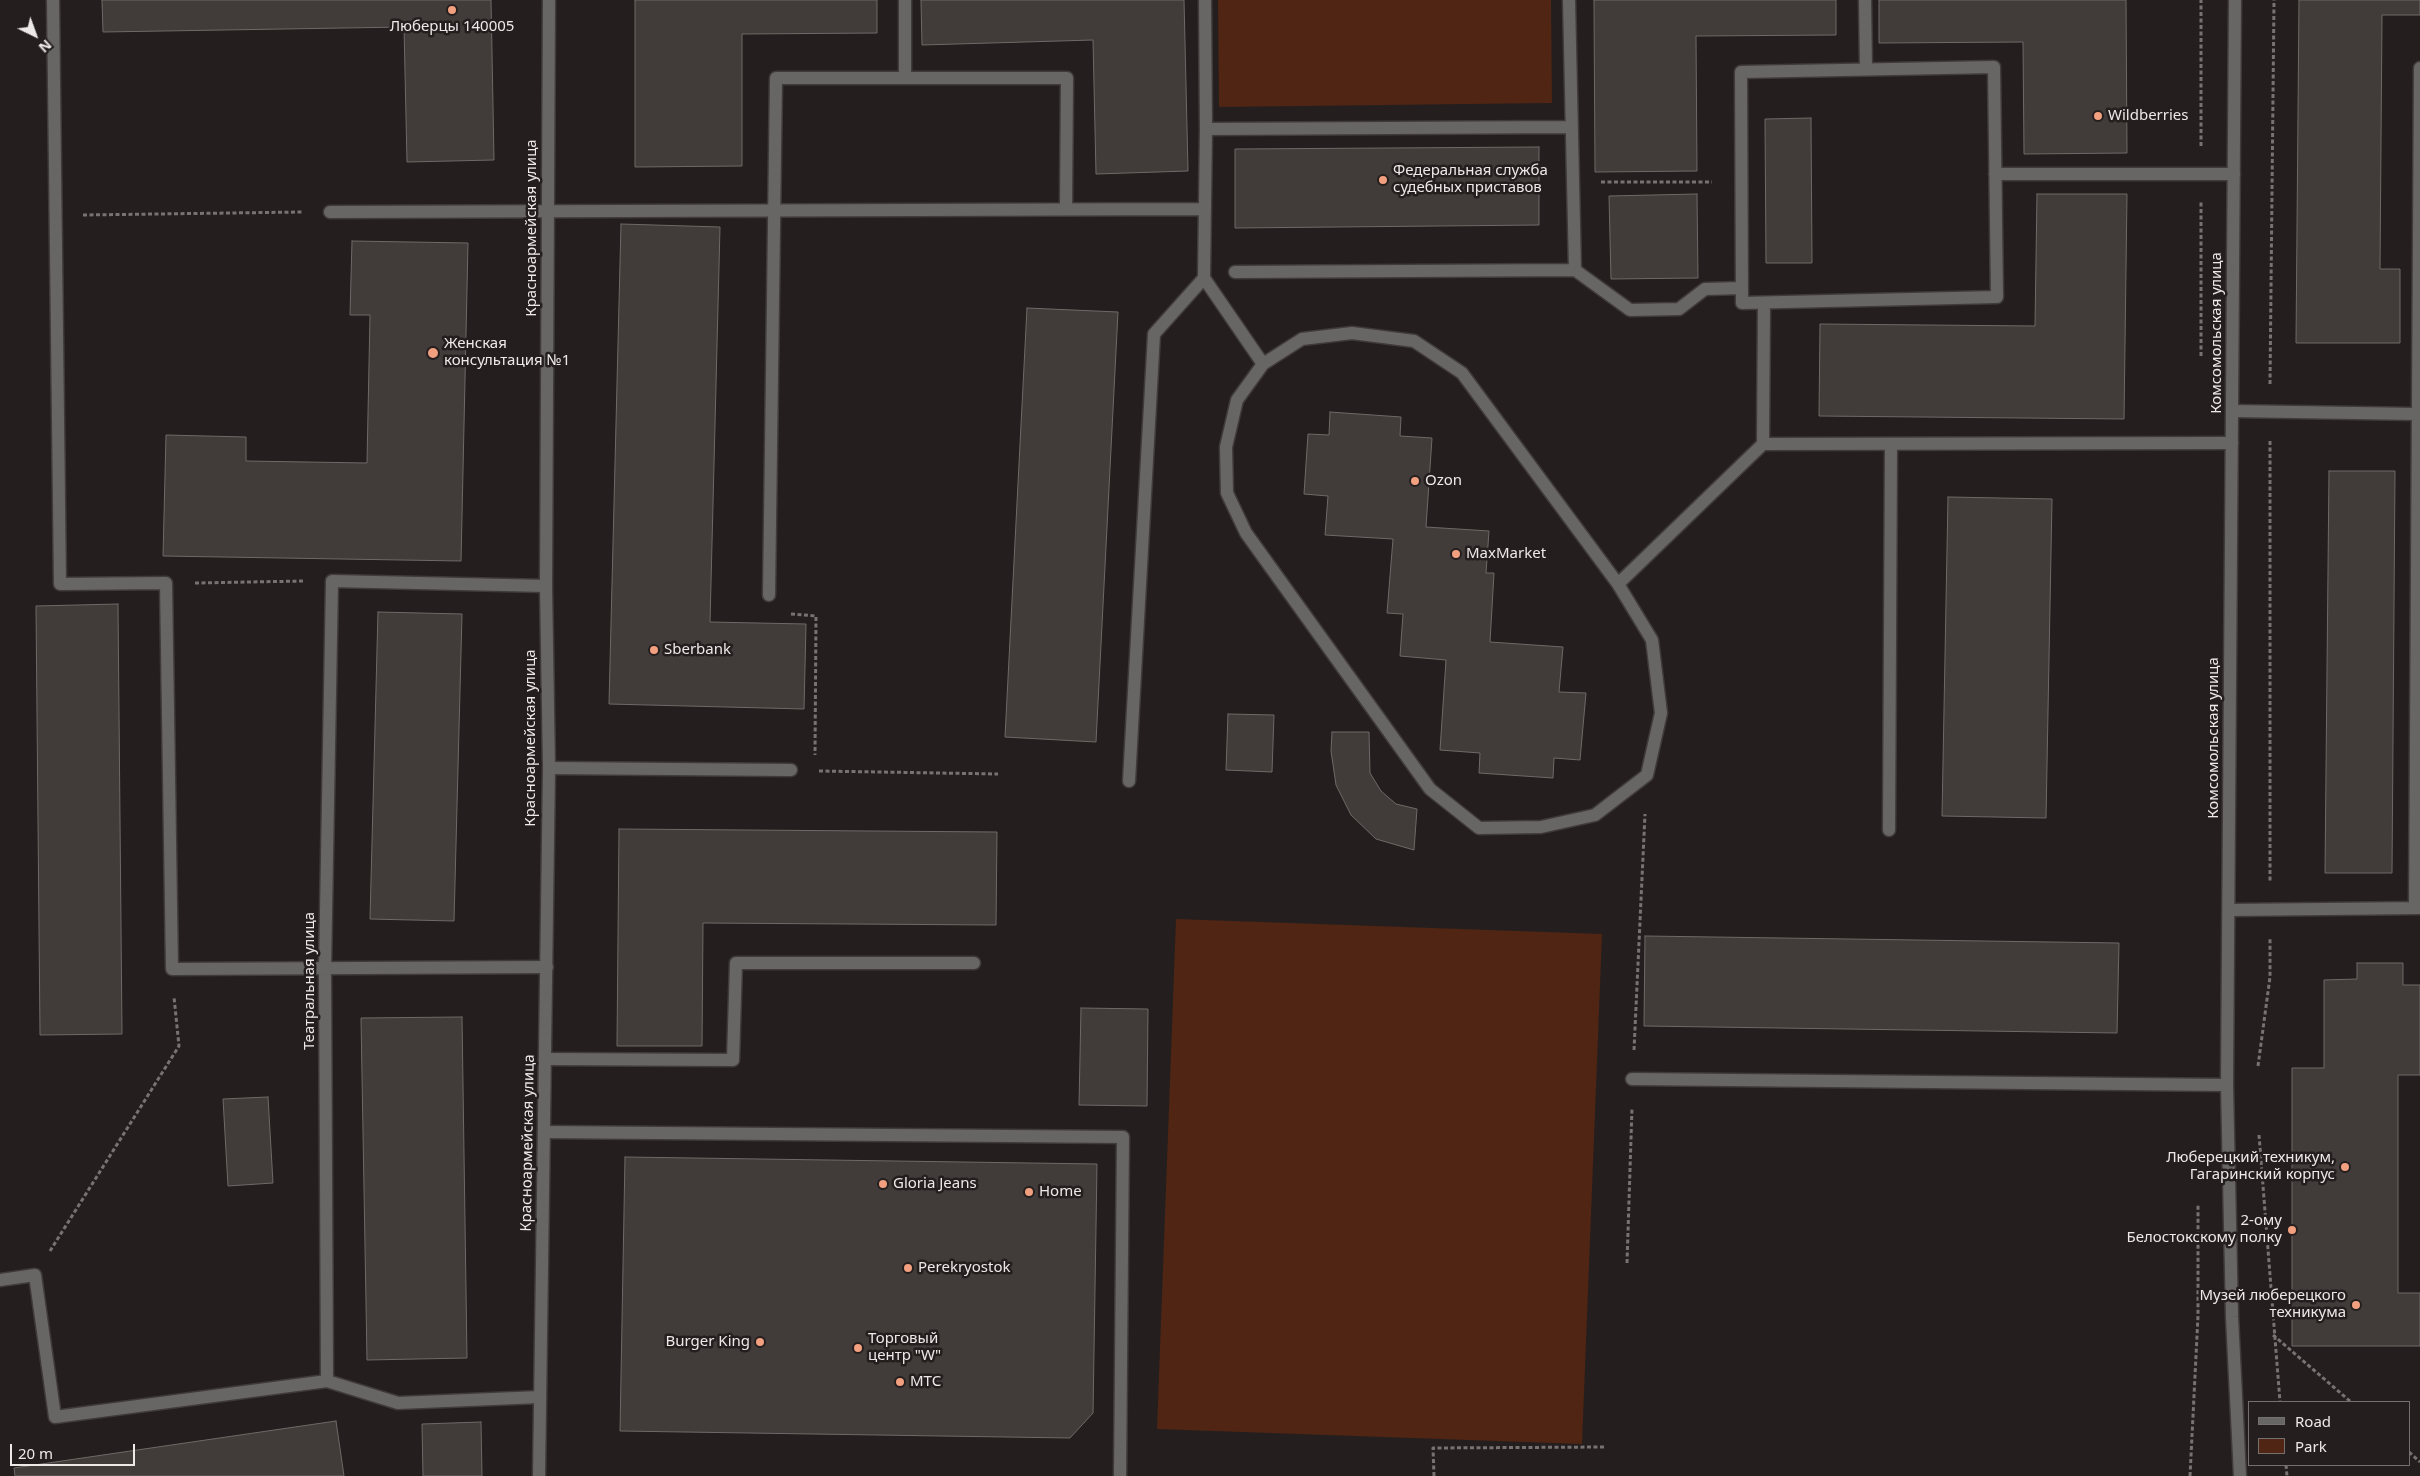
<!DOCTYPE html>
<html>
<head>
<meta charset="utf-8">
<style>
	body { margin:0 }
	#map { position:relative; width:2420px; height:1476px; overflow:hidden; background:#241f1e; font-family:"Noto Sans",sans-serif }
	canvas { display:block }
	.legend { position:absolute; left:2248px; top:1401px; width:162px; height:65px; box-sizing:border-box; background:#241f1e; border:1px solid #74706f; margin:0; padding:6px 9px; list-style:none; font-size:15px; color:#ece9e8 }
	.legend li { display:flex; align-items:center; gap:10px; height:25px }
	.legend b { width:25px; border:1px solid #74706f }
	.north { position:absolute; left:10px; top:10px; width:50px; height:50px; -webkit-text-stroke:4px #241f1e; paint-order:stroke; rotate:138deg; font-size:14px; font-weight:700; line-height:20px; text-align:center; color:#ece9e8 }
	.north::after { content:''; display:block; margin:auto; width:18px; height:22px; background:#ece9e8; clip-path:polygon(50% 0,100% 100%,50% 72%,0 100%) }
	.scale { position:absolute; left:10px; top:1444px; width:125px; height:22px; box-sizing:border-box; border:2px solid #ece9e8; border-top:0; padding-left:6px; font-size:15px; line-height:18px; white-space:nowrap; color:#ece9e8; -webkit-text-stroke:4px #241f1e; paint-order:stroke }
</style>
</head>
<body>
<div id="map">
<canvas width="2420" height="1476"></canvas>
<ul class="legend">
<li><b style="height:6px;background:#686665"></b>Road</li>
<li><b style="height:14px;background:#502513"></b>Park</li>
</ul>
<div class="north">N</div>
<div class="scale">20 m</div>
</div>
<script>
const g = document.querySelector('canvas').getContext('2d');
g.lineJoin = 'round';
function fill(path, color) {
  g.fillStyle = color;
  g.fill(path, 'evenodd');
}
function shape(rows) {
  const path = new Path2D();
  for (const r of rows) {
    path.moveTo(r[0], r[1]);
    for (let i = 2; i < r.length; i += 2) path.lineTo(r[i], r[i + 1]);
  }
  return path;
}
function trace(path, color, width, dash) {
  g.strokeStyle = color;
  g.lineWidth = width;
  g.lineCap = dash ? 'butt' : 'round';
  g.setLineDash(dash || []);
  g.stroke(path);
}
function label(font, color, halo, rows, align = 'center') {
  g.font = font + ' "Noto Sans",sans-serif';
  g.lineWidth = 5;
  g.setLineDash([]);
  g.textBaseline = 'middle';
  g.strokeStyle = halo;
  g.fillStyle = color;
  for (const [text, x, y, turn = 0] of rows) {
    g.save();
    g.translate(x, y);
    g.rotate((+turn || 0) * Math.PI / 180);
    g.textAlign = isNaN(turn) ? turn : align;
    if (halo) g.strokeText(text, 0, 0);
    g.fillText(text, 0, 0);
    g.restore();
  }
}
const green = shape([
	[1218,0,1551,0,1552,103,1219,107],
	[1176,919,1602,934,1582,1444,1157,1429]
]);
const building = shape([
	[102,0,491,0,494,160,407,162,404,27,103,32,102,0],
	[635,0,877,0,877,33,742,34,742,166,635,167,635,0],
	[921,0,1184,0,1188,171,1096,174,1093,40,922,45,921,0],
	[1594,0,1836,0,1836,35,1696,36,1697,171,1595,172,1594,0],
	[1879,0,2126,0,2127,153,2024,154,2023,42,1879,43,1879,0],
	[2299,0,2420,0,2420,15,2382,15,2380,269,2400,269,2400,343,2296,343,2299,0],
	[1811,118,1812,263,1766,263,1765,119,1811,118],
	[1539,147,1539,225,1235,228,1235,149,1539,147],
	[1697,194,1698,278,1611,279,1609,196,1697,194],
	[2037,194,2127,194,2124,419,1819,416,1820,324,2035,326,2037,194],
	[621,224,720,227,710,622,806,624,804,709,609,704,621,224],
	[352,241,468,243,461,561,163,556,166,435,246,437,246,461,367,463,370,315,350,315,352,241],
	[1027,308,1118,312,1096,742,1005,737,1027,308],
	[1330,412,1401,417,1400,436,1432,438,1426,527,1489,531,1486,573,1494,573,1490,642,1563,647,1559,692,1586,693,1580,760,1554,758,1553,778,1479,773,1480,753,1440,750,1446,660,1400,656,1403,614,1387,613,1393,539,1325,535,1328,496,1304,494,1308,434,1329,435,1330,412],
	[2329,471,2395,471,2392,873,2325,873,2329,471],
	[1948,497,2052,499,2046,818,1942,816,1948,497],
	[118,604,122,1034,40,1035,36,606,118,604],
	[378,612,462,614,454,921,370,919,378,612],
	[1228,714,1274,715,1272,772,1226,770,1228,714],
	[1332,732,1369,732,1370,773,1381,791,1396,804,1417,809,1414,850,1376,839,1351,815,1336,785,1331,751,1332,732],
	[619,829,997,832,996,925,703,923,702,1046,617,1046,619,829],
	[1645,936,2119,943,2117,1033,1644,1026,1645,936],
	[2357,963,2403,963,2403,985,2420,985,2420,1075,2398,1075,2398,1293,2420,1293,2420,1346,2292,1346,2292,1068,2324,1068,2324,980,2357,979,2357,963],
	[1081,1008,1148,1009,1147,1106,1079,1105,1081,1008],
	[462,1017,467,1358,367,1360,361,1018,462,1017],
	[268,1097,273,1183,228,1186,223,1099,268,1097],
	[625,1157,1097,1164,1093,1413,1070,1438,620,1431,625,1157],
	[336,1421,344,1476,15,1476,14,1468,336,1421],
	[481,1422,482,1476,423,1476,422,1424,481,1422]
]);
const path = shape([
	[2201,146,2201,0],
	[1601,182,1712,182],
	[83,215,302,212],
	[2201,356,2201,202],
	[2270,384,2274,0],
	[2270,441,2270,882],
	[195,583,304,581],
	[791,614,816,616,815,755],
	[819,771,998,774],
	[1634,1050,1645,814],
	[2258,1066,2270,977,2270,938],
	[2259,1135,2280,1402],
	[50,1251,179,1046,174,997],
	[1627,1263,1632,1108],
	[2273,1335,2351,1402],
	[2409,1452,2420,1462],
	[2286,1465,2287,1476],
	[1434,1476,1433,1448,1604,1447],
	[2190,1476,2198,1316,2198,1204]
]);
const service = shape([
	[53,0,60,584,166,583,172,969,547,967],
	[905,0,905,78],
	[1569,0,1575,270],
	[1865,0,1866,69],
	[1994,67,1997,297,1742,303,1741,72,1994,67],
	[1206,129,1571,127],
	[1995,174,2234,174],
	[330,212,1205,209],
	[1235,272,1575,270,1630,310,1679,309,1705,289,1742,288],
	[1204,278,1263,364],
	[1764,303,1763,444,2232,443],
	[1352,333,1414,341,1462,373,1618,584,1652,640,1661,713,1647,775,1595,815,1541,827,1479,828,1430,789,1246,533,1227,493,1226,447,1237,400,1263,364,1302,339,1352,333],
	[2233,411,2416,414],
	[1618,584,1763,444],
	[769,595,776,78,1067,78,1066,209],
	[549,768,791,770],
	[1129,781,1154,334,1204,278,1206,129,1205,0],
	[1889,830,1891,444],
	[2415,908,2420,68],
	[2229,910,2420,908],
	[545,1059,733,1060,736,963,974,963],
	[1632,1079,2227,1085],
	[544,1132,1123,1137,1120,1476],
	[0,1280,35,1275,55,1417,327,1381,398,1403,540,1397],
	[327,1381,325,968,332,581,546,586]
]);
const tertiary = shape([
	[2235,0,2227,1085,2232,1317,2240,1476],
	[539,1476,549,768,546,586,549,0]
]);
const markers = [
	[452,10,5,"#f2a080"],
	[2098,116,5,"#f2a080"],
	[1383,180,5,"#f2a080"],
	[433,353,6,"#f2a080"],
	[1415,481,5,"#f2a080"],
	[1456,554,5,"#f2a080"],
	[654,650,5,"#f2a080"],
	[2345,1167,5,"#f2a080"],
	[883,1184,5,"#f2a080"],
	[1029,1192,5,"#f2a080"],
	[2292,1230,5,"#f2a080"],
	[908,1268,5,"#f2a080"],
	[2356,1305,5,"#f2a080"],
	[760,1342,5,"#f2a080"],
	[858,1348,5,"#f2a080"],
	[900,1382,5,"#f2a080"]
];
const poiNames = [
	["Люберцы 140005",452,27,"center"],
	["Wildberries",2108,116],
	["Федеральная служба",1393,171],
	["судебных приставов",1393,188],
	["Женская",444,344],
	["консультация №1",444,361],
	["Ozon",1425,481],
	["MaxMarket",1466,554],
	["Sberbank",664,650],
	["Люберецкий техникум,",2335,1158,"right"],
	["Гагаринский корпус",2335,1175,"right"],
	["Gloria Jeans",893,1184],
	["Home",1039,1192],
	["2-ому",2282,1221,"right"],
	["Белостокскому полку",2282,1238,"right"],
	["Perekryostok",918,1268],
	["Музей люберецкого",2346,1296,"right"],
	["техникума",2346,1313,"right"],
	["Торговый",868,1339],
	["центр \"W\"",868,1356],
	["Burger King",750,1342,"right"],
	["МТС",910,1382]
];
const streetNames = [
	["Красноармейская улица",532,228,-90],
	["Комсомольская улица",2217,333,-90],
	["Красноармейская улица",531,738,-90],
	["Комсомольская улица",2214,738,-90],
	["Театральная улица",310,981,-90],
	["Красноармейская улица",528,1143,-89]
];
fill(green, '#502513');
fill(building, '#413b39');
trace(building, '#6f6967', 1);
trace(service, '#403b3a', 15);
trace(tertiary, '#403b3a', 15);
trace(path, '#777372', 3, [4, 2.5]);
trace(service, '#686665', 12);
trace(tertiary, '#686665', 12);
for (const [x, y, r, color] of markers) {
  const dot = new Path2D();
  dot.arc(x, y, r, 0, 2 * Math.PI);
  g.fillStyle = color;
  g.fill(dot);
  trace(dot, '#241f1e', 2);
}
label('15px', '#ece9e8', '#241f1e', poiNames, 'left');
label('15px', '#ece9e8', '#241f1e', streetNames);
</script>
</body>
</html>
